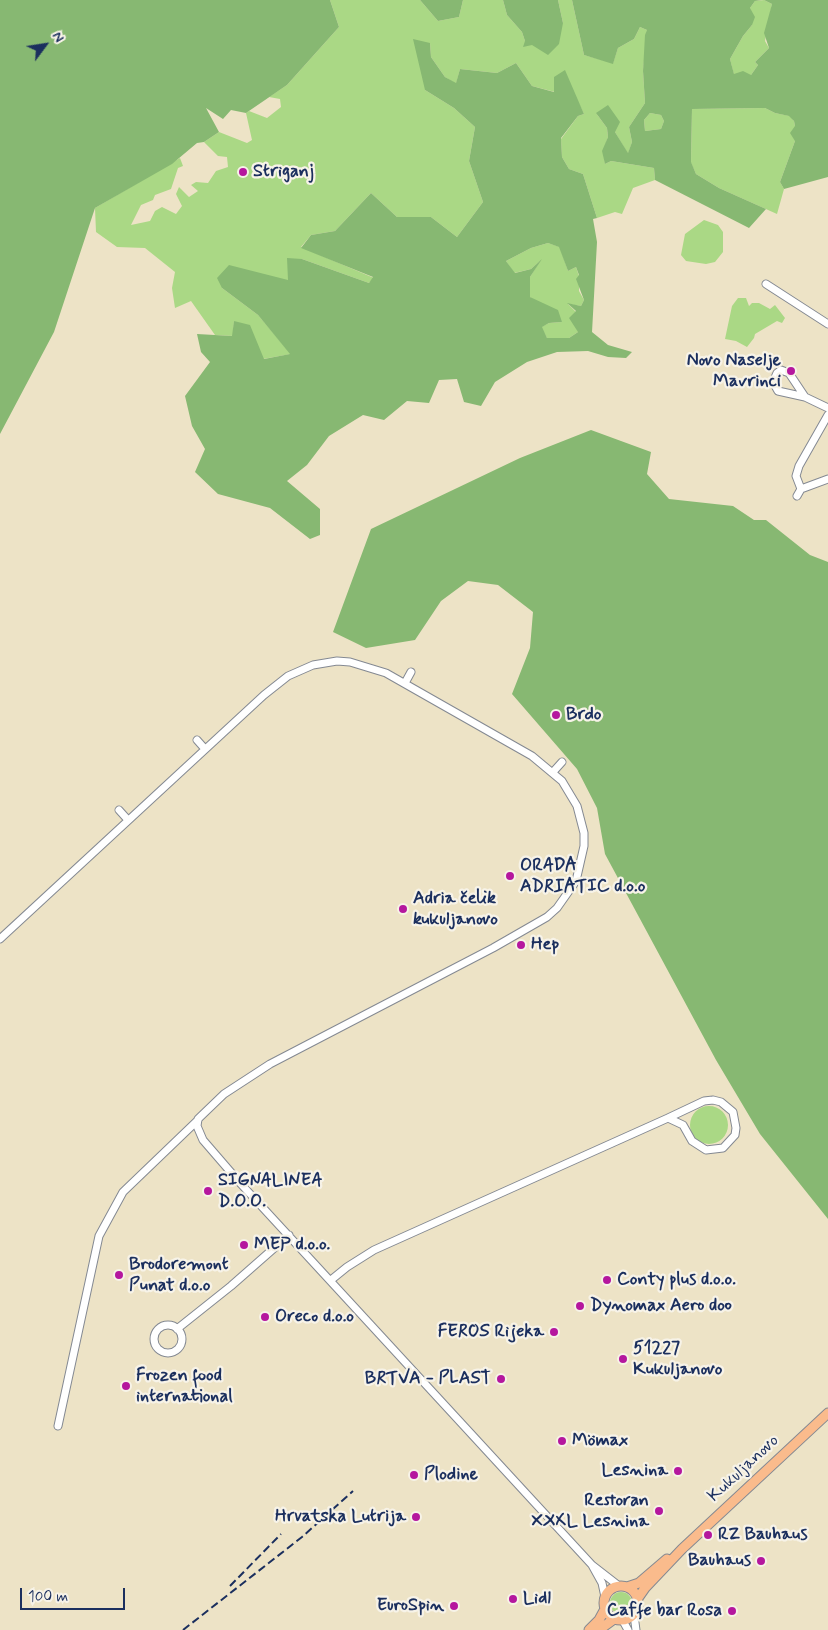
<!DOCTYPE html>
<html>
<head>
<meta charset="utf-8">
<style>
	body { margin:0 }
	#map { position:relative; width:828px; height:1630px; overflow:hidden; background:#ede3c6; font-family:Mynerve,sans-serif }
	canvas { display:block }
	.north { position:absolute; left:20px; top:20px; width:50px; height:50px; -webkit-text-stroke:4px #f7f3e8; paint-order:stroke; rotate:59deg; font-size:14px; font-weight:700; line-height:20px; text-align:center; color:#1b2f5e }
	.north::after { content:''; display:block; margin:auto; width:18px; height:22px; background:#1b2f5e; clip-path:polygon(50% 0,100% 100%,50% 72%,0 100%) }
	.scale { position:absolute; left:20px; top:1588px; width:105px; height:22px; box-sizing:border-box; border:2px solid #1b2f5e; border-top:0; padding-left:6px; font-size:15px; line-height:18px; white-space:nowrap; color:#1b2f5e; -webkit-text-stroke:4px #f7f3e8; paint-order:stroke }
</style>
</head>
<body>
<div id="map">
<canvas width="828" height="1630"></canvas>
<div class="north">N</div>
<div class="scale">100 m</div>
</div>
<script>
const g = document.querySelector('canvas').getContext('2d');
g.lineJoin = 'round';
function fill(path, color) {
  g.fillStyle = color;
  g.fill(path, 'evenodd');
}
function shape(rows) {
  const path = new Path2D();
  for (const r of rows) {
    if (r.length === 3) {
      path.moveTo(r[0] + r[2], r[1]);
      path.arc(r[0], r[1], r[2], 0, 2 * Math.PI);
      continue;
    }
    path.moveTo(r[0], r[1]);
    for (let i = 2; i < r.length; i += 2) path.lineTo(r[i], r[i + 1]);
  }
  return path;
}
function trace(path, color, width, dash) {
  g.strokeStyle = color;
  g.lineWidth = width;
  g.lineCap = dash ? 'butt' : 'round';
  g.setLineDash(dash || []);
  g.stroke(path);
}
function label(font, color, halo, rows, align = 'center') {
  g.font = font + ' Mynerve,sans-serif';
  g.lineWidth = 4.5;
  g.setLineDash([]);
  g.textBaseline = 'middle';
  g.strokeStyle = halo;
  g.fillStyle = color;
  for (const [text, x, y, turn = 0] of rows) {
    g.save();
    g.translate(x, y);
    g.rotate((+turn || 0) * Math.PI / 180);
    g.textAlign = isNaN(turn) ? turn : align;
    if (halo) g.strokeText(text, 0, 0);
    g.fillText(text, 0, 0);
    g.restore();
  }
}
const green = shape([
	[330,0,420,0,438,21,459,17,463,0,503,0,507,15,522,32,525,41,563,23,558,0,572,0,584,55,613,63,618,48,634,39,640,27,647,30,643,71,645,103,629,127,632,142,628,154,615,132,596,113,607,128,608,137,604,149,605,164,611,161,654,168,655,180,633,188,622,214,615,212,597,218,583,174,569,169,562,157,561,139,578,116,584,114,577,100,555,92,532,86,516,63,497,73,460,69,456,84,445,77,431,57,430,43,425,90,454,108,475,127,469,161,483,202,457,237,431,217,397,217,371,193,335,231,311,235,301,247,374,278,369,283,302,259,288,280,222,288,258,315,291,354,263,359,234,321,233,336,215,335,191,301,175,308,172,288,175,272,145,248,117,247,96,232,95,208,180,158,183,166,178,168,171,189,155,195,153,200,141,205,131,225,150,221,155,211,162,207,176,214,182,206,176,194,179,187,189,197,198,191,191,185,196,182,208,183,216,171,228,167,227,157,218,156,204,142,219,132,247,143,252,140,246,113,249,111,267,118,281,107,280,99,269,97,287,85,339,27],
	[764,0,772,4,765,41,769,48,755,62,758,65,751,75,734,75,730,59,743,36,752,25,750,8,755,1],
	[765,108,775,113,790,116,794,121,795,126,795,141,780,182,784,189,777,214,719,188,696,174,691,163,692,109],
	[650,113,661,115,664,121,661,129,645,131,644,120],
	[704,220,718,225,723,232,723,252,715,262,706,264,686,261,681,255,685,234],
	[548,243,560,247,568,271,576,267,579,276,579,291,584,300,581,306,568,304,576,312,578,332,569,338,547,338,541,327,549,323,562,322,530,297,530,277,540,261,531,269,514,273,506,261,531,248],
	[738,298,746,298,749,306,752,303,759,303,770,309,775,305,785,318,782,323,777,321,755,334,754,338,747,347,736,341,725,339,732,306],
	[709,1125,19],
	[621,1603,11]
]);
const forest = shape([
	[0,0,330,0,339,27,287,85,246,113,231,110,223,119,206,108,219,132,204,142,197,143,172,164,95,208,54,332,0,434],
	[420,0,463,0,459,17,438,21],
	[503,0,558,0,563,23,559,44,548,55,532,45,523,47,525,41,522,32,507,15],
	[572,0,762,0,755,1,750,8,755,17,752,25,743,36,730,59,734,74,743,71,751,75,758,65,755,62,769,48,764,33,772,4,764,0,828,0,828,177,784,189,780,182,795,141,790,133,795,126,794,121,789,116,775,113,765,108,692,109,691,162,696,174,719,188,766,209,749,228,655,180,654,168,611,161,605,164,602,151,608,137,607,128,596,113,608,105,620,122,615,132,628,153,632,142,629,127,645,103,643,71,645,35,647,30,640,27,634,39,618,48,613,64,584,55],
	[650,113,661,115,664,121,661,129,645,131,644,120],
	[413,39,430,43,431,57,445,77,456,83,460,69,497,73,516,63,532,86,554,92,554,77,565,70,584,114,578,116,561,138,562,157,569,169,583,174,597,218,593,219,597,242,592,332,608,345,632,352,626,358,608,357,588,351,557,352,527,362,495,382,481,406,464,402,457,379,439,380,429,403,407,401,384,420,363,415,329,436,307,465,287,481,320,509,320,535,310,539,270,508,218,494,195,472,205,449,192,426,185,396,210,362,201,352,197,334,232,336,234,321,250,325,264,359,290,354,258,315,222,288,217,278,229,265,288,280,287,258,302,259,369,283,373,277,301,248,311,235,335,231,371,193,397,217,431,217,457,237,483,202,469,161,475,127,454,108,425,90],
	[548,243,559,247,568,271,576,267,579,275,576,279,584,300,581,306,567,303,576,311,569,318,578,332,569,338,547,338,542,327,549,323,562,322,558,310,530,297,530,277,542,259,531,269,515,273,506,261,531,248],
	[591,430,651,452,647,474,669,499,733,506,754,520,766,520,810,555,828,562,828,1219,760,1134,716,1060,605,854,597,808,577,769,512,694,530,648,533,612,498,585,468,581,441,601,415,640,366,648,333,632,371,529,520,458]
]);
const minor = shape([
	[766,284,828,324],
	[805,397,789,373,781,370,777,373,773,382,778,391,805,397,828,408],
	[801,489,796,476,799,466,828,415],
	[797,496,801,489,828,479],
	[405,683,411,672],
	[197,740,205,749],
	[553,772,562,762],
	[119,810,128,820],
	[0,939,264,695,288,676,313,665,337,661,350,662,386,673,532,756,562,781,577,806,584,833,584,846,576,881,557,908,547,917,493,948,270,1064,224,1094,198,1119,197,1126,203,1140,241,1184,592,1565,602,1583,605,1597],
	[713,1100,721,1102,733,1112,736,1128,735,1135,723,1148,706,1150,692,1141,683,1125,668,1118,704,1101,713,1100],
	[331,1280,347,1267,374,1250,668,1118],
	[168,1339,14],
	[177,1329,231,1286,289,1235],
	[58,1426,99,1236,123,1192,198,1120],
	[592,1565,619,1586],
	[634,1615,636,1630],
	[623,1621,628,1630]
]);
const major = shape([
	[621,1603,17],
	[627,1587,639,1583,667,1559],
	[638,1598,645,1588,682,1549,828,1413],
	[589,1630,599,1620,605,1609],
	[599,1630,614,1619]
]);
const rail = shape([
	[230,1586,281,1534],
	[183,1630,302,1537,353,1491]
]);
const markers = [
	[243,172,5,"#b5179e"],
	[791,371,5,"#b5179e"],
	[556,715,5,"#b5179e"],
	[510,876,5,"#b5179e"],
	[403,909,5,"#b5179e"],
	[521,945,5,"#b5179e"],
	[208,1191,5,"#b5179e"],
	[244,1245,5,"#b5179e"],
	[119,1275,5,"#b5179e"],
	[607,1280,5,"#b5179e"],
	[580,1306,5,"#b5179e"],
	[265,1317,5,"#b5179e"],
	[554,1332,5,"#b5179e"],
	[623,1359,5,"#b5179e"],
	[501,1379,5,"#b5179e"],
	[126,1386,5,"#b5179e"],
	[562,1441,5,"#b5179e"],
	[678,1471,5,"#b5179e"],
	[414,1475,5,"#b5179e"],
	[659,1511,5,"#b5179e"],
	[416,1517,5,"#b5179e"],
	[708,1535,5,"#b5179e"],
	[761,1561,5,"#b5179e"],
	[513,1599,5,"#b5179e"],
	[454,1606,5,"#b5179e"],
	[732,1611,5,"#b5179e"]
];
const poiNames = [
	["Striganj",253,172],
	["Novo Naselje",781,361,"right"],
	["Mavrinci",781,382,"right"],
	["Brdo",566,715],
	["ORADA",520,866],
	["ADRIATIC d.o.o",520,887],
	["Adria čelik",413,899],
	["kukuljanovo",413,920],
	["Hep",531,945],
	["SIGNALINEA",218,1181],
	["D.O.O.",218,1202],
	["MEP d.o.o.",254,1245],
	["Brodoremont",129,1265],
	["Punat d.o.o",129,1286],
	["Conty plus d.o.o.",617,1280],
	["Dynomax Aero doo",590,1306],
	["Oreco d.o.o",275,1317],
	["FEROS Rijeka",544,1332,"right"],
	["51227",633,1349],
	["Kukuljanovo",633,1370],
	["Frozen food",136,1376],
	["international",136,1397],
	["BRTVA - PLAST",491,1379,"right"],
	["Mömax",572,1441],
	["Lesnina",668,1471,"right"],
	["Plodine",424,1475],
	["Restoran",649,1501,"right"],
	["XXXL Lesnina",649,1522,"right"],
	["Hrvatska Lutrija",406,1517,"right"],
	["RZ Bauhaus",718,1535],
	["Bauhaus",751,1561,"right"],
	["Lidl",523,1599],
	["EuroSpin",444,1606,"right"],
	["Caffe bar Rosa",722,1611,"right"]
];
const streetNames = [
	["Kukuljanovo",744,1469,-43]
];
fill(green, '#aad885');
fill(forest, '#87b872');
trace(minor, '#848992', 9);
trace(major, '#848992', 11);
trace(minor, '#fff', 7);
trace(major, '#fabb8c', 9);
trace(rail, '#1b2f5e', 2, [8, 4]);
for (const [x, y, r, color] of markers) {
  const dot = new Path2D();
  dot.arc(x, y, r, 0, 2 * Math.PI);
  g.fillStyle = color;
  g.fill(dot);
  trace(dot, '#f7f3e8', 2);
}
label('bold 18px', '#1b2f5e', '#f7f3e8', poiNames, 'left');
label('18px', '#1b2f5e', '#f7f3e8', streetNames);
</script>
</body>
</html>
